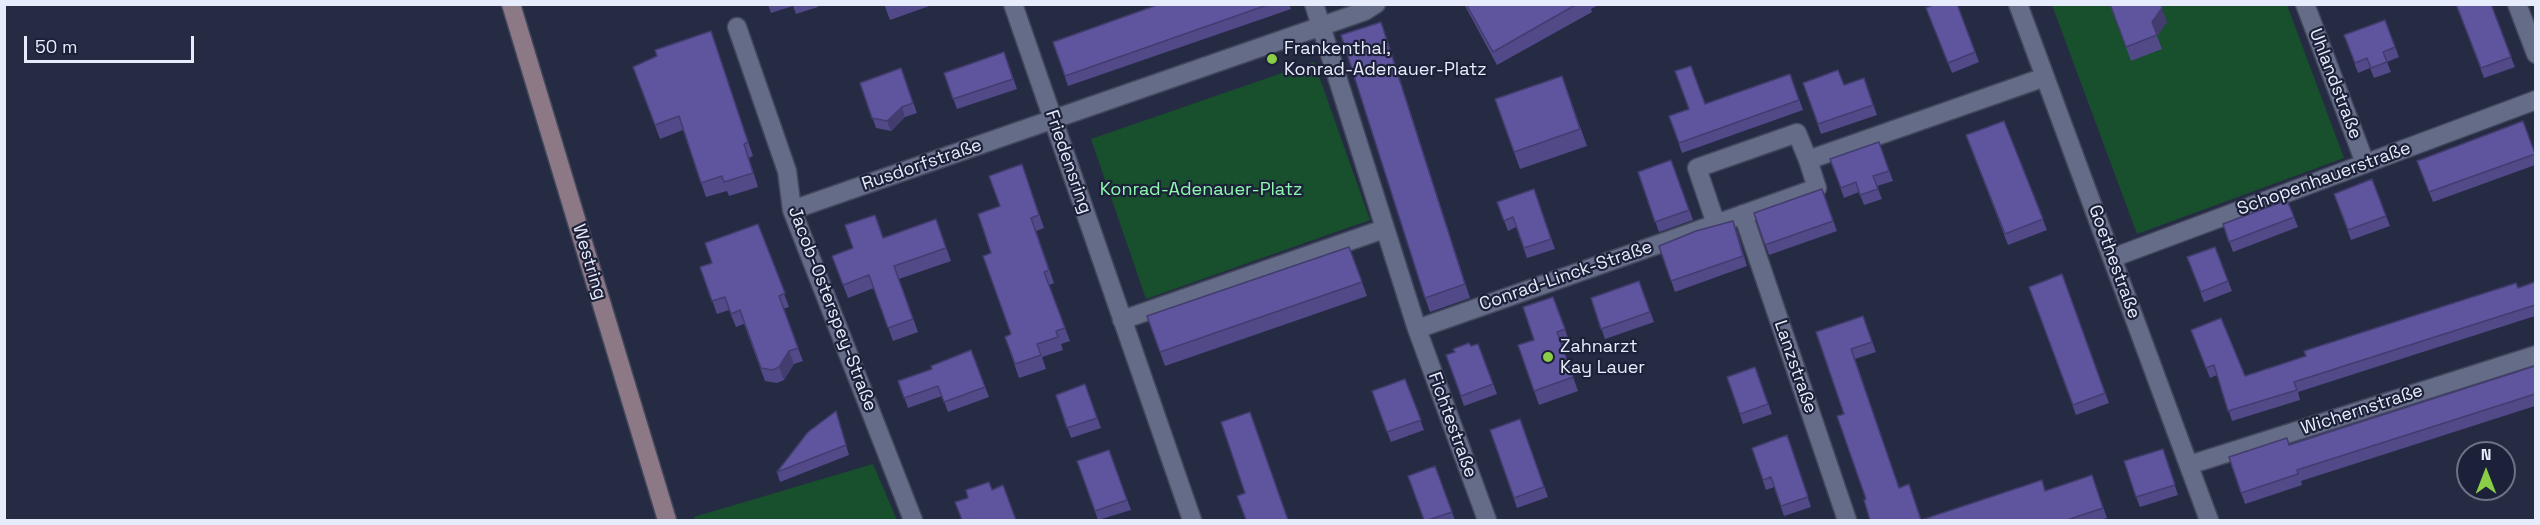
<!DOCTYPE html>
<html>
<head>
<meta charset="utf-8">
<style>
	body { margin:0 }
	#map { position:relative; width:2540px; height:525px; overflow:hidden; background:#262b44; font-family:"Space Grotesk",sans-serif }
	canvas { display:block }
	.frame { position:absolute; inset:0; border:6px solid #e7ecfc; pointer-events:none }
	.north { position:absolute; left:2456px; top:441px; width:60px; height:60px; box-sizing:border-box; background:#1c2139; border:2px solid #6d7287; border-radius:50%; rotate:0deg; font-size:16px; font-weight:700; line-height:24px; text-align:center; color:#e7ecfc }
	.north::after { content:''; display:block; margin:auto; width:21px; height:27px; background:#8ace47; clip-path:polygon(50% 0,100% 100%,50% 72%,0 100%) }
	.scale { position:absolute; left:24px; top:36px; width:170px; height:27px; box-sizing:border-box; border:3px solid #e7ecfc; border-top:0; padding-left:8px; font-size:18px; line-height:21px; white-space:nowrap; color:#e7ecfc; -webkit-text-stroke:4px #1c2139; paint-order:stroke }
</style>
</head>
<body>
<div id="map">
<canvas width="2540" height="525"></canvas>
<div class="frame"></div>
<div class="north">N</div>
<div class="scale">50 m</div>
</div>
<script>
const g = document.querySelector('canvas').getContext('2d');
g.lineJoin = 'round';
function fill(path, color) {
  g.fillStyle = color;
  g.fill(path, 'evenodd');
}
function shape(rows) {
  const path = new Path2D();
  for (const r of rows) {
    path.moveTo(r[0], r[1]);
    for (let i = 2; i < r.length; i += 2) path.lineTo(r[i], r[i + 1]);
  }
  return path;
}
function trace(path, color, width, dash) {
  g.strokeStyle = color;
  g.lineWidth = width;
  g.lineCap = dash ? 'butt' : 'round';
  g.setLineDash(dash || []);
  g.stroke(path);
}
function label(font, color, halo, rows, align = 'center') {
  g.font = font + ' "Space Grotesk",sans-serif';
  g.lineWidth = 4.5;
  g.setLineDash([]);
  g.textBaseline = 'middle';
  g.strokeStyle = halo;
  g.fillStyle = color;
  for (const [text, x, y, turn = 0] of rows) {
    g.save();
    g.translate(x, y);
    g.rotate((+turn || 0) * Math.PI / 180);
    g.textAlign = isNaN(turn) ? turn : align;
    if (halo) g.strokeText(text, 0, 0);
    g.fillText(text, 0, 0);
    g.restore();
  }
}
const green = shape([
	[2052,5,2287,5,2344,158,2137,234],
	[1314,62,1370,220,1146,299,1091,139],
	[873,464,897,520,695,520,694,517]
]);
const street = shape([
	[1013,4,1192,520],
	[1314,4,1417,329,1487,520],
	[2018,4,2209,520],
	[2305,4,2365,163],
	[2517,4,2536,54],
	[737,27,787,171,792,210,913,520],
	[792,210,1365,11,1376,4],
	[1743,214,1847,520],
	[1716,224,1817,188,1808,160],
	[2112,258,2536,100],
	[1122,320,1384,229],
	[1417,329,1716,224,1697,168,1797,133,1808,160,2045,77],
	[2189,465,2536,355]
]);
const secondary = shape([
	[511,4,667,520]
]);
const wall = shape([
	[768,4,817,4,818,7,796,14,793,6,771,13],
	[884,4,935,4,890,20],
	[1160,4,1289,4,1291,9,1068,86,1053,42],
	[1464,4,1600,4,1591,9,1592,12,1497,65],
	[1957,4,1979,62,1952,73,1926,8],
	[2110,4,2167,22,2157,36,2162,49,2131,61],
	[2456,4,2511,57,2515,67,2484,78],
	[2385,20,2399,57,2387,62,2391,72,2374,78,2370,68,2358,73,2344,35],
	[1386,36,1470,298,1430,312,1425,298],
	[716,45,753,156,749,158,758,187,729,196,727,191,706,197,683,130,660,139,633,67],
	[1004,52,1017,89,957,109,944,73],
	[901,68,917,113,905,117,891,131,876,128,860,83],
	[1790,74,1803,110,1682,153,1669,116],
	[1562,76,1587,146,1520,169,1495,99],
	[1864,78,1877,115,1821,134,1803,83,1844,85],
	[2004,121,2047,230,2008,245,1966,135],
	[2523,121,2535,155,2535,165,2433,202,2417,161],
	[1879,142,1893,181,1877,186,1882,199,1864,205,1859,192,1844,198,1830,159],
	[1671,160,1693,220,1659,232,1638,172],
	[1022,164,1044,228,1036,231,1054,283,1049,285,1070,341,1061,344,1063,350,1042,357,1046,369,1019,378,1005,337,1011,334,1000,206],
	[2372,179,2390,226,2351,240,2334,194],
	[1534,189,1555,249,1527,258,1516,227,1508,231,1497,202],
	[1822,189,1837,231,1769,255,1754,213],
	[2287,200,2298,227,2233,252,2223,224],
	[936,219,951,261,899,279,918,332,893,341,874,288,848,298,832,256],
	[758,224,789,307,783,309,803,361,794,364,784,380,777,383,765,381,744,324,736,327,729,310,717,314,700,267,712,263],
	[1737,231,1747,266,1675,292,1659,246],
	[1349,247,1367,296,1165,366,1147,316],
	[2215,247,2232,291,2204,302,2187,257],
	[2062,274,2109,403,2076,415,2029,287],
	[1639,281,1654,322,1605,339,1591,298],
	[2535,282,2535,316,2298,392,2300,400,2232,421,2217,375,2210,378,2195,340,2245,376],
	[1553,297,1570,343,1562,346,1578,391,1539,405,1518,345,1534,340],
	[1863,316,1876,352,1855,359,1899,488,1921,520,2045,491,2092,475,2107,518,2100,520,1870,520,1866,499,1844,414,1816,332],
	[1478,344,1497,394,1464,406,1446,355],
	[971,350,989,397,948,412,942,396,908,408,898,381,932,369],
	[2535,366,2535,406,2301,481,2302,485,2245,504,2229,457,2289,445],
	[1755,367,1772,414,1743,424,1727,377],
	[1405,379,1424,430,1391,442,1372,391],
	[1085,384,1101,428,1071,438,1056,395],
	[836,411,849,455,780,482,777,472],
	[1520,419,1548,497,1517,508,1490,430],
	[1787,436,1811,507,1784,516,1774,487,1766,490,1752,448],
	[2163,449,2178,495,2140,507,2136,497],
	[1109,450,1131,510,1098,520,1077,461],
	[1435,466,1455,520,1424,520]
]);
const shadedWall = shape([
	[2162,8,2167,22,2157,36,2152,22],
	[1381,22,1386,36,1470,298,1465,284],
	[902,107,905,117,891,131,887,121],
	[1733,221,1737,231,1747,266,1743,256],
	[789,351,794,364,784,380,779,367]
]);
const building = shape([
	[1160,4,1270,4,1065,76,1053,42,1160,4],
	[1466,4,1577,4,1493,52,1466,4],
	[1935,4,1957,4,1975,52,1948,63,1926,8,1935,4],
	[2110,4,2161,4,2162,8,2152,22,2157,35,2126,47,2110,4],
	[2456,4,2491,4,2511,57,2481,68,2456,4],
	[2385,20,2395,47,2383,52,2387,62,2371,68,2367,58,2355,63,2344,35,2385,20],
	[1381,22,1465,284,1425,298,1341,35,1381,22],
	[711,31,748,142,744,144,753,173,724,182,722,176,701,183,679,116,655,125,633,67,657,56,655,50,711,31],
	[1004,52,1013,79,953,99,944,73,1004,52],
	[1691,66,1705,104,1790,74,1799,100,1679,143,1669,116,1689,109,1675,71,1691,66],
	[901,68,913,103,902,107,887,121,872,118,860,83,901,68],
	[1838,70,1844,85,1864,78,1873,105,1818,124,1803,83,1838,70],
	[1562,76,1580,129,1514,152,1495,99,1562,76],
	[2004,121,2043,219,2005,234,1966,135,2004,121],
	[2523,121,2535,154,2429,192,2417,161,2523,121],
	[1879,142,1889,171,1873,176,1878,189,1860,195,1856,182,1841,188,1830,159,1879,142],
	[1671,160,1689,210,1655,222,1638,172,1671,160],
	[1022,164,1039,215,1031,218,1049,270,1044,272,1065,328,1056,331,1058,337,1037,344,1041,355,1015,364,1005,337,1011,334,983,256,991,253,978,214,1000,206,989,176,1022,164],
	[2372,179,2386,216,2348,230,2334,194,2372,179],
	[1534,189,1551,239,1524,248,1513,217,1504,221,1497,202,1534,189],
	[1822,189,1833,221,1765,245,1754,213,1822,189],
	[2287,200,2294,217,2229,242,2223,224,2287,200],
	[875,215,883,238,936,219,946,248,894,266,913,319,888,328,869,275,843,285,832,256,853,248,845,225,875,215],
	[1733,221,1743,256,1671,281,1659,246,1696,231,1733,221],
	[758,224,785,293,779,296,798,348,789,351,779,367,772,370,761,368,740,310,731,314,725,297,712,301,700,267,712,263,705,243,758,224],
	[1349,247,1362,282,1160,352,1147,316,1349,247],
	[2215,247,2228,281,2201,292,2187,257,2215,247],
	[2062,274,2105,393,2073,405,2029,287,2062,274],
	[1639,281,1650,312,1601,329,1591,298,1639,281],
	[2535,282,2535,305,2294,382,2297,390,2228,411,2214,365,2206,368,2191,330,2221,318,2245,376,2306,356,2304,351,2516,283,2518,288,2535,282],
	[1553,297,1565,329,1557,332,1573,377,1534,391,1518,345,1534,340,1523,307,1553,297],
	[1863,316,1872,342,1851,349,1899,488,1909,484,1921,520,2042,480,2045,491,2092,475,2103,508,2067,520,1870,520,1864,500,1866,499,1837,416,1844,414,1816,332,1863,316],
	[1469,343,1471,346,1478,344,1493,384,1461,396,1446,355,1455,352,1453,349,1469,343],
	[971,350,985,387,944,402,938,386,904,398,898,381,932,369,931,366,971,350],
	[2535,366,2535,394,2297,470,2298,474,2241,493,2229,457,2287,438,2289,445,2535,366],
	[1755,367,1768,404,1740,414,1727,377,1755,367],
	[1405,379,1421,420,1387,432,1372,391,1405,379],
	[1085,384,1097,418,1067,428,1056,395,1085,384],
	[836,411,846,445,777,472,808,432,836,411],
	[1250,412,1288,520,1246,520,1237,496,1245,493,1221,422,1250,412],
	[1520,419,1544,487,1514,498,1490,430,1520,419],
	[1787,435,1808,497,1781,506,1771,477,1763,480,1752,448,1787,435],
	[2163,449,2175,485,2136,497,2124,461,2163,449],
	[1109,450,1127,500,1095,511,1077,461,1109,450],
	[1435,466,1452,512,1428,520,1424,520,1408,476,1435,466],
	[989,482,992,490,1003,485,1016,520,962,520,955,502,968,498,966,490,989,482]
]);
const markers = [
	[1272,59,6,"#8ace47"],
	[1548,357,6,"#8ace47"]
];
const poiNames = [
	["Frankenthal,",1284,49],
	["Konrad-Adenauer-Platz",1284,70],
	["Zahnarzt",1560,347],
	["Kay Lauer",1560,368]
];
const streetNames = [
	["Uhlandstraße",2335,84,69],
	["Friedensring",1068,162,71],
	["Rusdorfstraße",922,165,-19],
	["Schopenhauerstraße",2324,179,-20],
	["Westring",589,262,73],
	["Goethestraße",2114,262,70],
	["Conrad-Linck-Straße",1566,276,-19],
	["Jacob-Osterspey-Straße",832,309,69],
	["Lanzstraße",1795,367,71],
	["Wichernstraße",2362,410,-18],
	["Fichtestraße",1452,425,70]
];
const parkNames = [
	["Konrad-Adenauer-Platz",1201,190]
];
fill(green, '#184f2c');
trace(street, '#43475c', 21);
trace(secondary, '#43475c', 21);
trace(street, '#646c88', 18);
trace(secondary, '#8d7986', 18);
fill(wall, '#524989');
fill(shadedWall, '#423c6f');
fill(building, '#5f559f');
trace(building, '#423c6f', 1.5);
for (const [x, y, r, color] of markers) {
  const dot = new Path2D();
  dot.arc(x, y, r, 0, 2 * Math.PI);
  g.fillStyle = color;
  g.fill(dot);
  trace(dot, '#1c2139', 2);
}
label('18px', '#e7ecfc', '#1c2139', poiNames, 'left');
label('18px', '#e7ecfc', '#1c2139', streetNames);
label('18px', '#8ef9ae', '#1c2139', parkNames);
</script>
</body>
</html>
